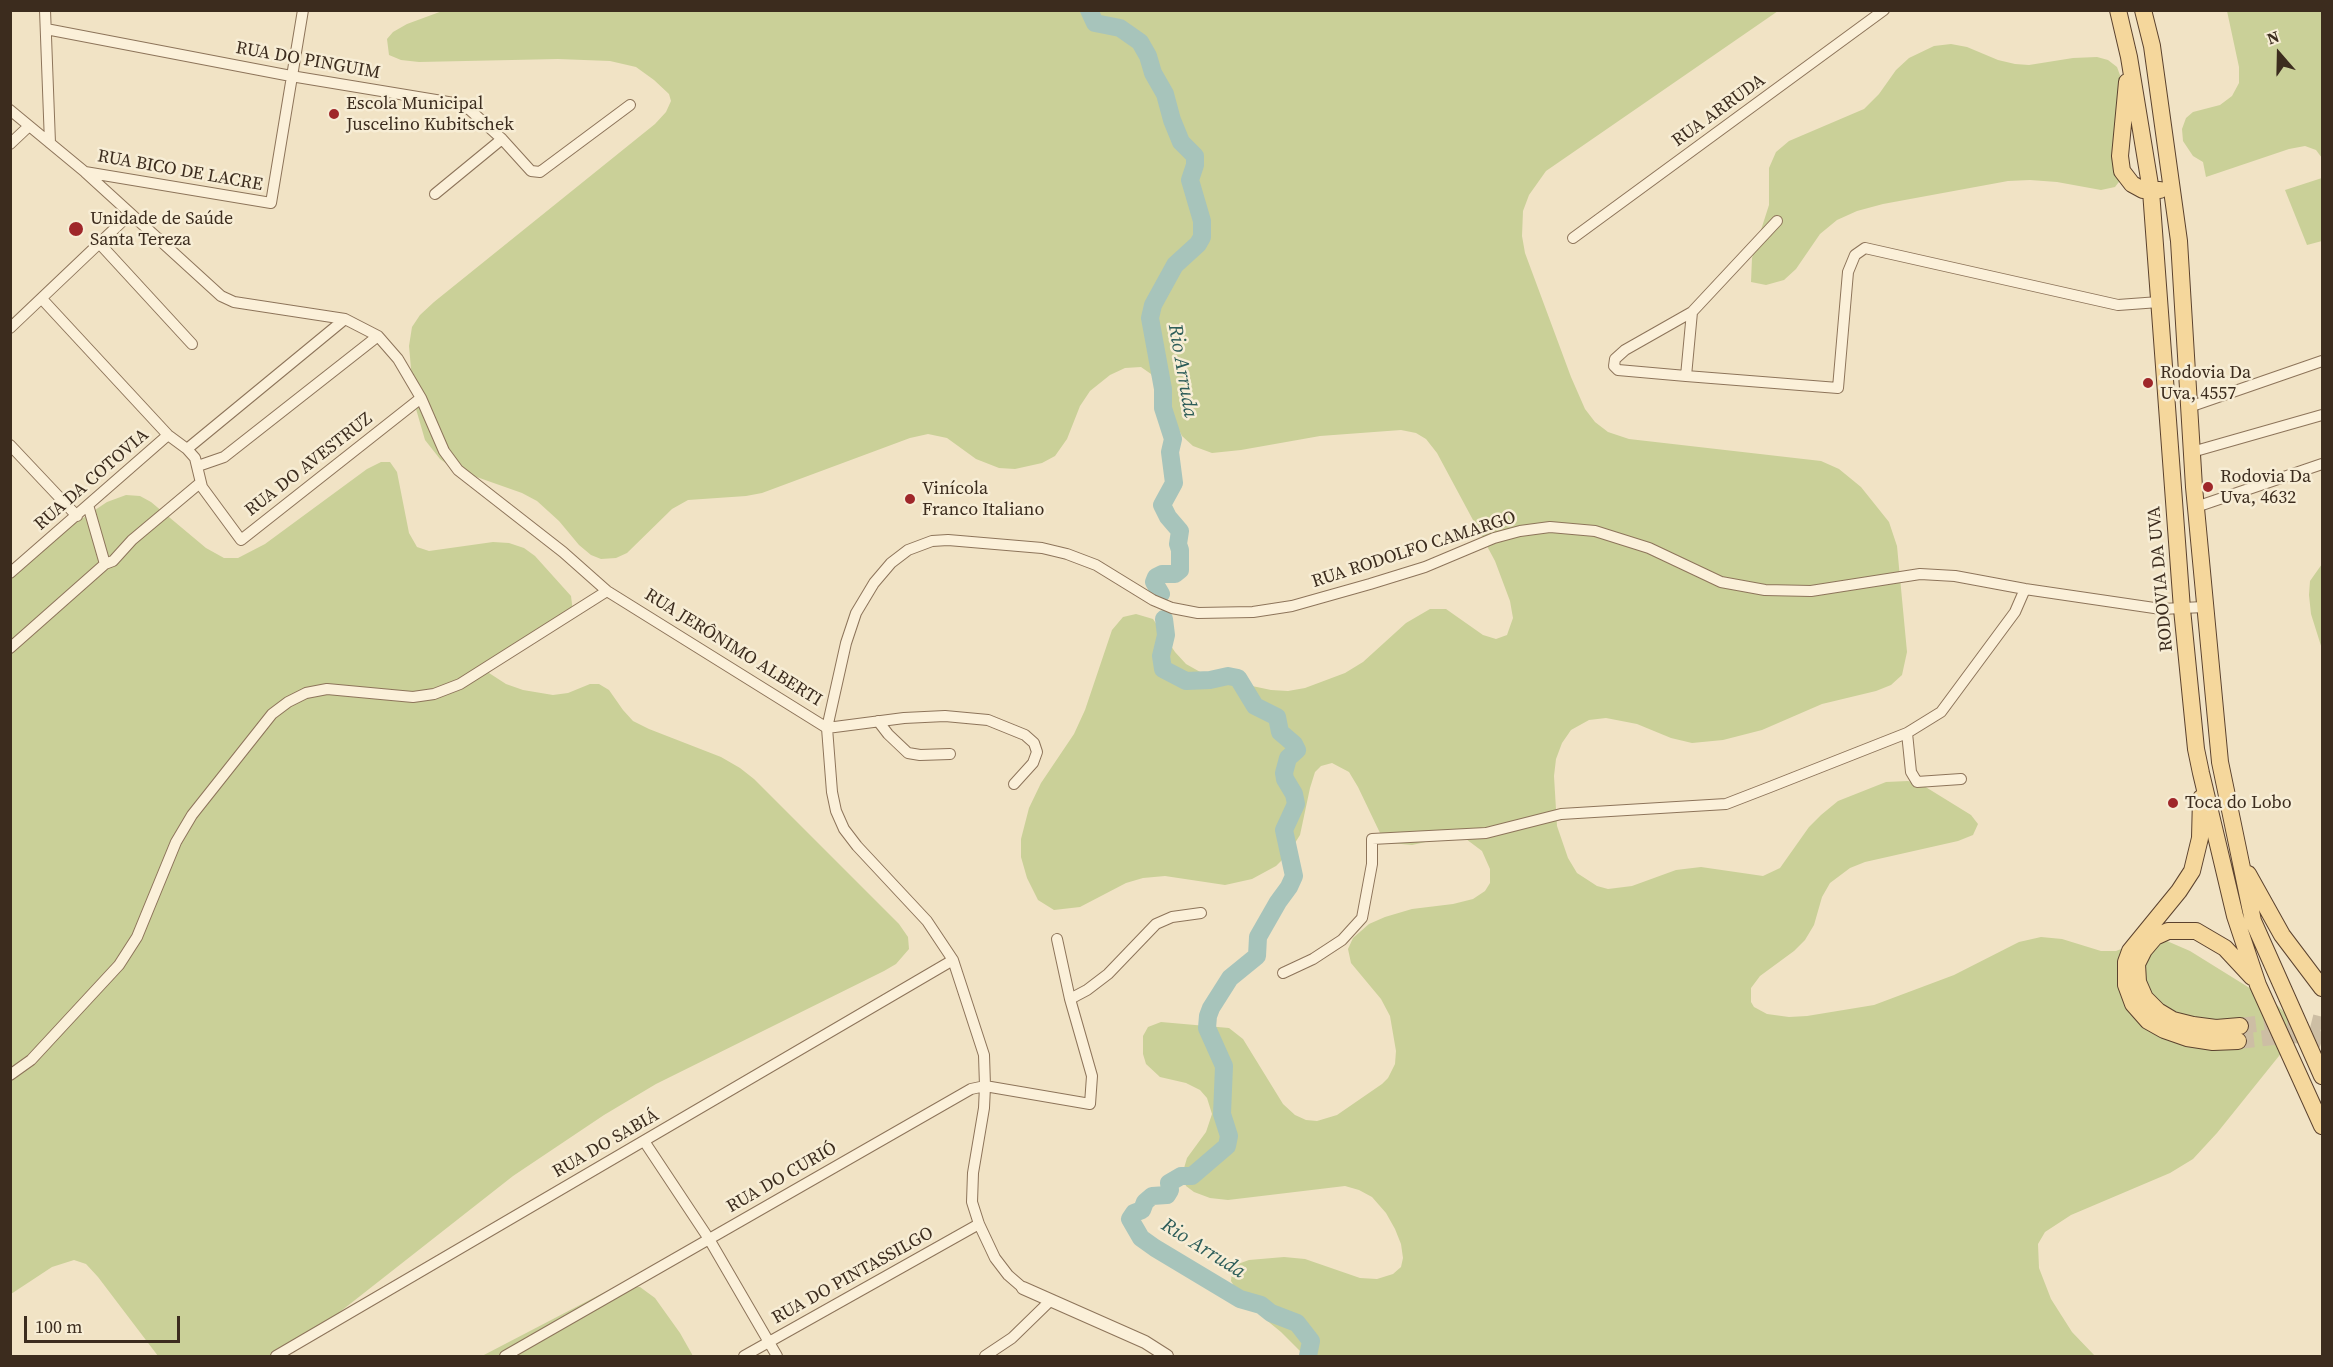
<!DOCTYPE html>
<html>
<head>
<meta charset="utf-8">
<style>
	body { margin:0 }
	#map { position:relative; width:2333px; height:1367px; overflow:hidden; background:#f1e3c5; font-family:"Source Serif 4",serif }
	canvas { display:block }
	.frame { position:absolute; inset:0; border:12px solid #3c2c1e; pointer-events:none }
	.north { position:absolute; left:2249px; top:24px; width:60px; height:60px; -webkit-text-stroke:4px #f7edd5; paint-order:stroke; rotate:340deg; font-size:16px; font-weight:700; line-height:24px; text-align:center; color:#3c2c1e }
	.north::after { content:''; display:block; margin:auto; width:21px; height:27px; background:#3c2c1e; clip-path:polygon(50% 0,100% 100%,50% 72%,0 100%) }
	.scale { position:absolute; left:24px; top:1316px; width:156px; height:27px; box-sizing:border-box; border:3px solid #3c2c1e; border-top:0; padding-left:8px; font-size:18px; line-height:21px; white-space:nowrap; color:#3c2c1e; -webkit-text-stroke:4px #f7edd5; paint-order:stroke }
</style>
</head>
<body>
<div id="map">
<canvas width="2333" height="1367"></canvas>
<div class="frame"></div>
<div class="north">N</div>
<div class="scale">100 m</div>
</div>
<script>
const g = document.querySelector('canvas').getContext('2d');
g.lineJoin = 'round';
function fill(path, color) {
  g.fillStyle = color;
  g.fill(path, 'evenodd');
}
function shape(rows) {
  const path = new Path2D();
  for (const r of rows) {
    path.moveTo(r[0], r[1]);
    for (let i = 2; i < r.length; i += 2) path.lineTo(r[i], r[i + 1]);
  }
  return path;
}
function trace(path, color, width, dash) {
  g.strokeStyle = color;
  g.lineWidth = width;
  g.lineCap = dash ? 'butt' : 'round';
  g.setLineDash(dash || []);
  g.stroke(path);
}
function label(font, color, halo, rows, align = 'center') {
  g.font = font + ' "Source Serif 4",serif';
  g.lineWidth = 5;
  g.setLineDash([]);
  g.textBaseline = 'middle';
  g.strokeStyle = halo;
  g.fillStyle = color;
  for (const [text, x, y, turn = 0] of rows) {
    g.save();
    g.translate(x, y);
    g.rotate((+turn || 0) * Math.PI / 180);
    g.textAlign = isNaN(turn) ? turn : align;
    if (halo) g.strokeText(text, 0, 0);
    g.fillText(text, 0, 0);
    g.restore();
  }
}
const green = shape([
	[445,10,1778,11,1546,171,1529,195,1523,211,1522,236,1525,253,1571,377,1585,409,1595,422,1608,432,1629,439,1821,461,1839,469,1861,487,1889,522,1897,546,1907,652,1902,675,1891,685,1876,691,1822,704,1762,730,1723,740,1692,743,1671,738,1637,724,1606,718,1589,720,1571,730,1562,743,1556,759,1554,776,1557,826,1568,858,1577,873,1597,886,1608,889,1632,886,1676,870,1701,867,1763,876,1780,868,1809,827,1821,815,1838,801,1886,782,1908,781,1924,786,1971,815,1978,824,1973,835,1958,841,1865,862,1850,868,1830,883,1822,897,1814,925,1805,940,1794,951,1760,976,1751,988,1751,1002,1754,1007,1767,1014,1789,1017,1807,1016,1874,1005,1954,975,2019,942,2041,937,2062,939,2101,951,2116,951,2146,939,2160,938,2190,951,2277,1005,2289,1017,2293,1027,2290,1040,2283,1051,2217,1133,2193,1159,2170,1173,2071,1215,2045,1232,2038,1244,2039,1268,2051,1299,2072,1332,2095,1356,1305,1356,1281,1332,1243,1301,1231,1281,1232,1270,1238,1264,1249,1260,1284,1257,1305,1259,1360,1278,1377,1279,1393,1274,1401,1267,1403,1258,1401,1244,1395,1229,1386,1213,1372,1197,1359,1190,1345,1186,1228,1200,1210,1198,1194,1192,1186,1186,1182,1175,1187,1158,1206,1132,1212,1114,1207,1098,1200,1090,1186,1083,1160,1077,1146,1064,1143,1054,1143,1036,1148,1027,1161,1022,1229,1028,1243,1039,1283,1104,1295,1115,1306,1120,1317,1121,1337,1115,1382,1084,1388,1078,1395,1064,1396,1051,1390,1016,1381,999,1351,963,1348,949,1353,938,1369,924,1385,917,1412,909,1453,904,1473,899,1485,891,1490,883,1490,869,1482,851,1466,839,1444,838,1412,845,1391,843,1380,833,1358,787,1349,772,1332,763,1321,766,1315,772,1310,788,1300,835,1288,854,1276,866,1252,879,1225,885,1165,876,1143,878,1126,883,1080,907,1054,910,1038,900,1027,878,1021,857,1021,839,1029,808,1041,783,1074,734,1085,710,1112,630,1123,617,1136,614,1153,619,1175,652,1186,664,1202,673,1219,679,1271,690,1288,691,1305,688,1345,673,1363,662,1406,623,1430,609,1446,609,1483,635,1496,639,1507,635,1513,618,1510,601,1495,561,1437,453,1426,439,1416,433,1401,430,1320,436,1241,450,1212,453,1193,446,1182,436,1151,374,1141,367,1125,368,1110,375,1090,391,1080,406,1067,439,1055,456,1042,463,1015,469,999,468,976,459,947,438,928,434,910,438,762,493,746,496,688,500,672,509,627,553,616,558,601,559,591,555,579,545,559,521,537,501,522,493,454,469,440,459,425,440,414,402,409,346,412,327,420,315,434,302,655,124,666,112,671,101,669,94,654,80,636,67,610,61,558,59,419,62,401,60,389,55,387,39,393,32,407,24],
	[2227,11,2322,11,2322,158,2316,150,2305,146,2289,149,2206,177,2203,162,2193,156,2183,141,2182,129,2186,118,2193,112,2220,105,2232,96,2239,83,2239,67],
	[1951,44,1967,47,1998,60,2015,64,2029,65,2073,58,2097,57,2108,60,2117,67,2121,78,2128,142,2125,174,2115,187,2101,190,2057,182,2030,180,2008,181,1883,204,1857,211,1837,220,1820,234,1796,269,1784,280,1766,285,1751,282,1752,258,1769,205,1769,168,1776,152,1789,141,1864,109,1879,94,1896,70,1909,58,1934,46],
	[2322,178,2322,241,2307,245,2285,190],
	[381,462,390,462,397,472,409,533,417,547,429,551,493,542,509,543,524,548,535,556,571,596,573,612,493,663,489,673,506,684,523,690,553,695,568,693,590,684,599,684,609,690,623,710,633,721,649,729,721,757,740,768,754,779,899,924,908,937,909,949,896,964,884,971,656,1084,604,1115,513,1176,313,1333,276,1356,158,1356,98,1277,86,1264,74,1260,52,1267,11,1294,11,577,65,530,107,502,126,495,140,496,151,502,206,548,224,558,238,558,265,544,367,469],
	[2322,564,2322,649,2311,614,2309,595,2310,581],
	[626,1286,640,1287,655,1298,680,1333,693,1356,482,1356,601,1294]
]);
const river = shape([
	[1089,10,1095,23,1120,28,1140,42,1148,56,1153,73,1165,94,1172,120,1181,142,1195,156,1195,165,1190,180,1202,221,1202,237,1198,244,1175,265,1153,305,1150,318,1163,389,1163,408,1173,439,1170,452,1174,483,1162,505,1168,517,1180,531,1178,544,1180,550,1180,570,1175,574,1162,574,1156,577,1154,582,1161,594],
	[1164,619,1166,635,1161,656,1163,669,1186,681,1210,680,1228,676,1238,678,1255,706,1277,717,1280,732,1294,744,1297,750,1288,758,1284,773,1285,779,1294,794,1296,804,1284,830,1294,876,1289,887,1278,902,1258,937,1257,956,1230,978,1211,1008,1208,1016,1207,1028,1224,1066,1222,1114,1229,1136,1227,1146,1192,1176,1181,1176,1169,1183,1170,1190,1167,1195,1152,1196,1145,1202,1142,1210,1134,1213,1130,1219,1141,1238,1155,1248,1240,1299,1261,1305,1271,1313,1297,1323,1311,1341,1308,1356]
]);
const primaryTunnel = shape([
	[2240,1026,2287,1020,2306,1021,2322,1025],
	[2238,1041,2293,1035,2312,1037,2322,1040]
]);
const minor = shape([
	[45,10,50,143],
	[46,29,291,76,454,103,470,110,502,139,531,171,540,172,630,105],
	[10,110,85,172,221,296,234,302,345,319,378,336,398,359,421,398,444,451,458,470,563,552,607,591,827,728],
	[10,144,28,127],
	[85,172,271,203,303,10],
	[435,194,502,139],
	[1777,221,1692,312,1686,376,1838,388,1848,272,1855,255,1865,248,2118,305,2159,302],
	[1573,238,1884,10],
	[100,244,192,344],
	[42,299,168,435,187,449,195,458,202,487,241,540,421,398],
	[10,328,130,214],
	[1686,376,1618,370,1614,366,1615,359,1625,350,1692,312],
	[2189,407,2322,361],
	[10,445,77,516],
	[187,449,345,319],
	[2192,452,2322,415],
	[198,466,224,457,378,336],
	[2196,507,2322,464],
	[105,564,113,561,132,540,200,483],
	[10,573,168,435],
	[10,648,105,564,88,505],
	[878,721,888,734,908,753,920,755,950,754],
	[827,728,904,718,945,716,988,720,1025,735,1034,743,1037,752,1033,763,1014,784],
	[1907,733,1911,772,1917,782,1961,779],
	[1283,973,1313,959,1342,940,1362,918,1372,864,1372,839,1486,833,1561,814,1726,804,1770,787,1907,733,1941,712,2015,612,2025,589],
	[1070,999,1087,990,1108,974,1156,924,1172,917,1201,913],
	[10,1075,31,1060,119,965,137,937,176,842,192,815,272,714,288,702,306,693,327,689,413,697,434,694,460,684,607,591],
	[644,1141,709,1239,777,1356],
	[1023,1288,1008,1275,995,1258,979,1224,972,1202,973,1173,984,1108,985,1086,984,1055,953,960,927,921,857,846,844,829,836,811,832,792,827,728,846,643,856,613,874,583,891,563,908,550,932,541,948,540,1042,548,1067,554,1096,565,1153,600,1172,608,1198,613,1253,612,1292,606,1370,584,1425,567,1494,538,1520,531,1550,527,1595,531,1649,548,1721,582,1765,590,1811,591,1920,574,1955,576,2025,589,2161,609,2204,607],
	[276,1356,953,960],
	[505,1356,971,1089,985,1086,1090,1104,1092,1076,1070,999,1057,939],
	[744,1356,979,1224],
	[985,1356,1012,1338,1050,1301]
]);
const tertiary = shape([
	[1023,1288,1145,1342,1167,1356]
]);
const primary = shape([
	[2118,10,2129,57,2151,191,2182,609,2196,749,2201,773,2235,916,2258,985,2322,1126],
	[2143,10,2152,46,2179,241,2194,487,2220,762,2253,921,2322,1076],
	[2127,82,2120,156,2122,171,2132,184,2143,190,2160,190],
	[2201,798,2200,838,2192,871,2179,891,2130,951,2126,962,2126,985,2133,1004,2148,1021,2164,1030,2187,1038,2213,1042,2238,1041],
	[2248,874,2282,935,2322,988],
	[2240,1026,2216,1028,2193,1025,2173,1020,2158,1011,2145,998,2138,982,2137,964,2144,950,2155,937,2168,931,2196,931,2225,948,2252,977]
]);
const markers = [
	[334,114,6,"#9f272a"],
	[76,229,8,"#9f272a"],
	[2148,383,6,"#9f272a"],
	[2208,487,6,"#9f272a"],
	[910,499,6,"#9f272a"],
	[2173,803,6,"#9f272a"]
];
const streetNames = [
	["RUA DO PINGUIM",308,61,10],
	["RUA ARRUDA",1719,111,-36],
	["RUA BICO DE LACRE",180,171,10],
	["RUA DO AVESTRUZ",309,465,-38],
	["RUA DA COTOVIA",92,480,-41],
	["RUA RODOLFO CAMARGO",1414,550,-18],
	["RODOVIA DA UVA",2161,579,-95],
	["RUA JERÔNIMO ALBERTI",733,648,32],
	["RUA DO SABIÁ",606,1144,-30],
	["RUA DO CURIÓ",782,1178,-30],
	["RUA DO PINTASSILGO",853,1276,-29]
];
const poiNames = [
	["Escola Municipal",346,104],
	["Juscelino Kubitschek",346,125],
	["Unidade de Saúde",90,219],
	["Santa Tereza",90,240],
	["Rodovia Da",2160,373],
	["Uva, 4557",2160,394],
	["Rodovia Da",2220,477],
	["Uva, 4632",2220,498],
	["Vinícola",922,489],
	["Franco Italiano",922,510],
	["Toca do Lobo",2185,803]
];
const waterNames = [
	["Rio Arruda",1182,371,80],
	["Rio Arruda",1203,1249,32]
];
fill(green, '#cad098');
trace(river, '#a7c4bb', 18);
trace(primaryTunnel, '#cdbea4', 16, [16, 8]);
trace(minor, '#8d745a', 12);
trace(tertiary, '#8d745a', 14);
trace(primary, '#5b422e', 18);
trace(minor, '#fbf0d9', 10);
trace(tertiary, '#fbf0d9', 12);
trace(primary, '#f5d79c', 16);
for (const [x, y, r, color] of markers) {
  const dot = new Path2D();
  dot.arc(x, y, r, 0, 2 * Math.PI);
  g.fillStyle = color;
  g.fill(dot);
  trace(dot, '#f7edd5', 2);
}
label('18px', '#3c2c1e', '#f7edd5', streetNames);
label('18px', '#3c2c1e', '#f7edd5', poiNames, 'left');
label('italic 20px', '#2d5d59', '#f7edd5', waterNames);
</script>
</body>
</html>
